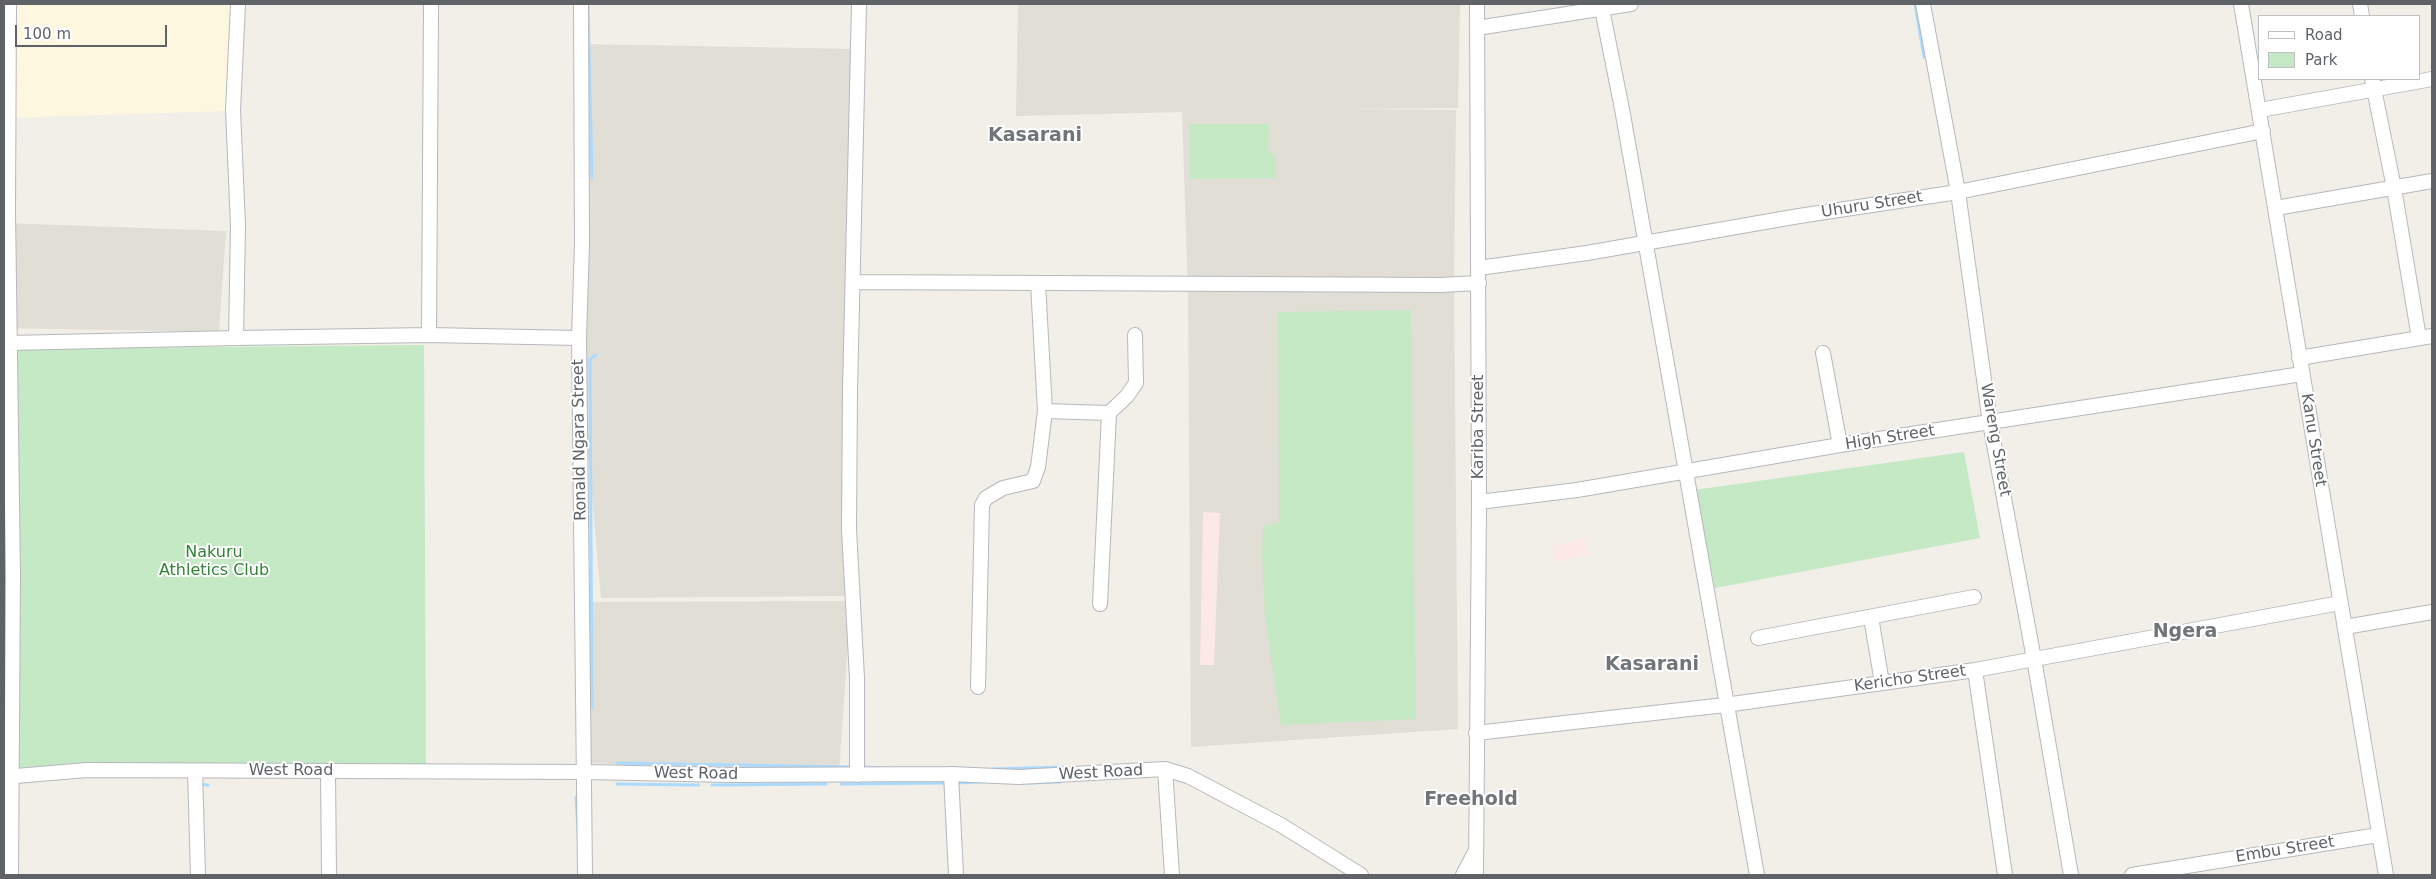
<!DOCTYPE html>
<html>
<head>
<meta charset="utf-8">
<style>
	body { margin:0 }
	#map { position:relative; width:2436px; height:879px; overflow:hidden; background:#f1efe8; font-family:"DejaVu Sans",sans-serif }
	canvas { display:block }
	.frame { position:absolute; inset:0; border:5px solid #5f6368; pointer-events:none }
	.legend { position:absolute; left:2258px; top:15px; width:162px; height:65px; box-sizing:border-box; background:#fff; border:1px solid #bfc1c3; margin:0; padding:6px 9px; list-style:none; font-size:15px; color:#5f6368 }
	.legend li { display:flex; align-items:center; gap:10px; height:25px }
	.legend b { width:25px; border:1px solid #bfc1c3 }
	.scale { position:absolute; left:15px; top:25px; width:152px; height:22px; box-sizing:border-box; border:2px solid #5f6368; border-top:0; padding-left:6px; font-size:15px; line-height:18px; white-space:nowrap; color:#5f6368; -webkit-text-stroke:4px #fff; paint-order:stroke }
</style>
</head>
<body>
<div id="map">
<canvas width="2436" height="879"></canvas>
<div class="frame"></div>
<ul class="legend">
<li><b style="height:6px;background:#fff"></b>Road</li>
<li><b style="height:14px;background:#c5e8c5"></b>Park</li>
</ul>
<div class="scale">100 m</div>
</div>
<script>
const g = document.querySelector('canvas').getContext('2d');
g.lineJoin = 'round';
function fill(path, color) {
  g.fillStyle = color;
  g.fill(path, 'evenodd');
}
function shape(rows) {
  const path = new Path2D();
  for (const r of rows) {
    path.moveTo(r[0], r[1]);
    for (let i = 2; i < r.length; i += 2) path.lineTo(r[i], r[i + 1]);
  }
  return path;
}
function trace(path, color, width, dash) {
  g.strokeStyle = color;
  g.lineWidth = width;
  g.lineCap = dash ? 'butt' : 'round';
  g.setLineDash(dash || []);
  g.stroke(path);
}
function label(font, color, halo, rows, align = 'center') {
  g.font = font + ' "DejaVu Sans",sans-serif';
  g.lineWidth = 4;
  g.setLineDash([]);
  g.textBaseline = 'middle';
  g.strokeStyle = halo;
  g.fillStyle = color;
  for (const [text, x, y, turn = 0] of rows) {
    g.save();
    g.translate(x, y);
    g.rotate((+turn || 0) * Math.PI / 180);
    g.textAlign = isNaN(turn) ? turn : align;
    if (halo) g.strokeText(text, 0, 0);
    g.fillText(text, 0, 0);
    g.restore();
  }
}
const commercial = shape([
	[4,4,231,4,229,111,4,118]
]);
const education = shape([
	[1018,4,1460,4,1458,108,1344,109,1456,110,1454,287,1458,729,1191,747,1188,293,1182,112,1016,116],
	[581,44,857,49,846,596,601,598,578,337],
	[4,223,226,231,219,332,4,328],
	[851,601,839,773,587,763,584,602]
]);
const medical = shape([
	[1203,512,1220,513,1214,665,1200,665],
	[1585,538,1588,555,1554,562,1552,546]
]);
const green = shape([
	[1189,124,1269,124,1268,150,1276,157,1276,178,1189,179],
	[1411,310,1416,719,1281,725,1265,617,1262,553,1263,526,1279,522,1278,312],
	[424,345,426,771,4,778,4,349],
	[1964,452,1980,538,1715,588,1694,490]
]);
const stream = shape([
	[588,4,592,178],
	[1915,4,1924,57],
	[592,708,590,359,596,355],
	[617,763,853,767],
	[862,767,885,768],
	[993,769,1063,767],
	[955,783,982,782],
	[1030,783,1060,782],
	[200,784,208,785],
	[617,784,699,785],
	[841,784,946,783],
	[712,785,826,784],
	[576,797,578,830]
]);
const minor = shape([
	[9,4,8,211,13,575,11,875],
	[238,4,233,110,238,225,236,338,429,335,579,338],
	[581,4,582,242,579,338,585,875],
	[1601,4,1622,109,1757,875],
	[1923,4,1958,192,1990,423,2034,659,2071,875],
	[2241,4,2386,875],
	[2360,4,2362,16],
	[1477,28,1631,4],
	[2372,79,2394,188,2419,338],
	[2260,110,2432,79],
	[2276,208,2432,181],
	[1479,268,1587,253,1799,216,1958,192,2263,131],
	[853,282,1440,285,1479,283],
	[429,335,431,4],
	[9,343,236,338],
	[1823,353,1840,445],
	[2299,358,2432,336],
	[1045,411,1109,413,1100,604],
	[1109,413,1127,396,1136,383,1135,335],
	[1479,502,1577,490,1840,445,2302,374],
	[1871,617,1882,683],
	[2345,627,2432,612],
	[1758,638,1974,597],
	[1975,670,2005,875],
	[978,687,982,505,986,498,1003,488,1033,481,1038,467,1045,411,1038,283],
	[1476,733,1725,705,1975,670,2340,603],
	[1165,769,1172,875],
	[195,771,198,875],
	[328,771,329,875],
	[951,774,956,875],
	[857,775,857,678,849,529,850,391,859,4],
	[4,777,87,770,586,772,732,775,951,774,1019,777,1165,769,1188,776,1281,825,1361,875],
	[1463,875,1475,852],
	[1476,875,1479,502,1477,4],
	[2132,875,2378,835]
]);
const streetNames = [
	["Uhuru Street",1872,205,-9],
	["Kariba Street",1479,427,-90],
	["High Street",1890,438,-9],
	["Ronald Ngara Street",580,440,-91],
	["Wareng Street",1995,440,80],
	["Kanu Street",2313,440,81],
	["Kericho Street",1910,679,-8],
	["West Road",291,771],
	["West Road",1101,773,-3],
	["West Road",696,774,1],
	["Embu Street",2285,850,-9]
];
const parkNames = [
	["Nakuru",214,553],
	["Athletics Club",214,571]
];
const quarterNames = [
	["Kasarani",1035,136],
	["Ngera",2185,632],
	["Kasarani",1652,665],
	["Freehold",1471,800]
];
fill(commercial, '#fef7e0');
fill(education, '#e1ded6');
fill(medical, '#fce8e6');
fill(green, '#c5e8c5');
trace(stream, '#aadaff', 3);
trace(minor, '#b5b8bc', 16);
trace(minor, '#fff', 14);
label('16px', '#5f6368', '#fff', streetNames);
label('16px', '#348238', '#fff', parkNames);
label('bold 19px', '#70757a', '#fff', quarterNames);
</script>
</body>
</html>
